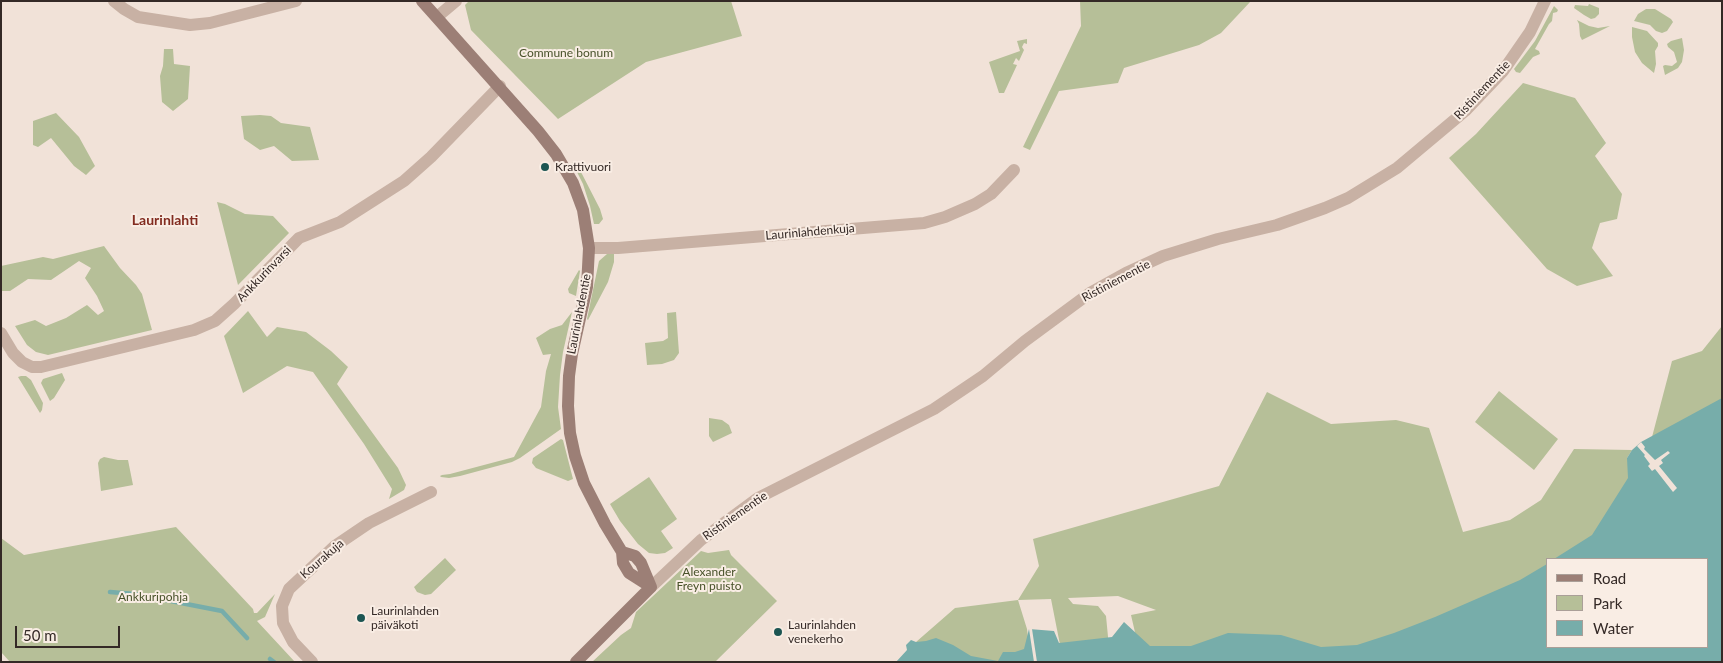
<!DOCTYPE html>
<html>
<head>
<meta charset="utf-8">
<style>
	body { margin:0 }
	#map { position:relative; width:1723px; height:663px; overflow:hidden; background:#f1e2d8; font-family:Lato,sans-serif }
	canvas { display:block }
	.frame { position:absolute; inset:0; border:2px solid #342926; pointer-events:none }
	.legend { position:absolute; left:1546px; top:558px; width:162px; height:90px; box-sizing:border-box; background:#f9ede4; border:1px solid #aa9f98; margin:0; padding:6px 9px; list-style:none; font-size:15px; color:#342926 }
	.legend li { display:flex; align-items:center; gap:10px; height:25px }
	.legend b { width:25px; border:1px solid #aa9f98 }
	.scale { position:absolute; left:15px; top:626px; width:105px; height:22px; box-sizing:border-box; border:2px solid #342926; border-top:0; padding-left:6px; font-size:15px; line-height:18px; white-space:nowrap; color:#342926; -webkit-text-stroke:4px #f9ede4; paint-order:stroke }
</style>
</head>
<body>
<div id="map">
<canvas width="1723" height="663"></canvas>
<div class="frame"></div>
<ul class="legend">
<li><b style="height:6px;background:#9c7f76"></b>Road</li>
<li><b style="height:14px;background:#b6bf98"></b>Park</li>
<li><b style="height:14px;background:#77adaa"></b>Water</li>
</ul>
<div class="scale">50 m</div>
</div>
<script>
const g = document.querySelector('canvas').getContext('2d');
g.lineJoin = 'round';
function fill(path, color) {
  g.fillStyle = color;
  g.fill(path, 'evenodd');
}
function shape(rows) {
  const path = new Path2D();
  for (const r of rows) {
    path.moveTo(r[0], r[1]);
    for (let i = 2; i < r.length; i += 2) path.lineTo(r[i], r[i + 1]);
  }
  return path;
}
function trace(path, color, width, dash) {
  g.strokeStyle = color;
  g.lineWidth = width;
  g.lineCap = dash ? 'butt' : 'round';
  g.setLineDash(dash || []);
  g.stroke(path);
}
function label(font, color, halo, rows, align = 'center') {
  g.font = font + ' Lato,sans-serif';
  g.lineWidth = 4;
  g.setLineDash([]);
  g.textBaseline = 'middle';
  g.strokeStyle = halo;
  g.fillStyle = color;
  for (const [text, x, y, turn = 0] of rows) {
    g.save();
    g.translate(x, y);
    g.rotate((+turn || 0) * Math.PI / 180);
    g.textAlign = isNaN(turn) ? turn : align;
    if (halo) g.strokeText(text, 0, 0);
    g.fillText(text, 0, 0);
    g.restore();
  }
}
const green = shape([
	[469,1,731,1,742,36,646,62,558,119,471,30,465,5],
	[1080,1,1251,1,1221,33,1199,45,1124,68,1118,83,1059,91,1030,150,1023,147,1081,26],
	[1589,4,1599,8,1599,14,1595,18,1591,19,1584,15,1574,8,1575,5,1588,6],
	[1554,6,1558,10,1557,12,1553,13,1552,21,1549,24,1535,49,1539,51,1540,54,1533,57,1520,73,1516,72,1514,69,1535,41],
	[1646,9,1655,9,1671,19,1673,22,1667,31,1662,33,1656,31,1650,25,1634,21,1638,14],
	[1577,20,1589,26,1598,28,1610,26,1582,40,1580,36,1579,24],
	[1632,27,1647,31,1658,43,1658,46,1655,51,1656,64,1654,73,1642,63,1635,52,1632,37],
	[1682,38,1684,50,1682,62,1678,68,1665,75,1663,66,1665,65,1672,66,1677,62,1674,52,1668,47,1667,44,1671,41],
	[1027,39,1027,44,1024,43,1022,47,1024,50,1019,61,1016,58,1013,64,1017,65,1004,93,999,93,989,62,1020,51,1017,41],
	[164,49,173,49,174,64,190,66,188,99,173,111,162,102,160,76,163,66],
	[1523,83,1575,98,1606,143,1595,156,1622,194,1617,219,1600,223,1592,248,1613,276,1577,286,1547,269,1449,158,1476,134],
	[56,113,79,137,95,166,86,175,74,166,51,138,38,147,33,145,33,121],
	[260,115,271,116,281,123,310,127,319,160,292,161,274,146,260,150,244,139,241,116],
	[572,162,576,165,582,174,600,209,603,219,599,224,594,224,590,206,583,184],
	[217,202,225,204,245,214,273,216,289,233,238,285],
	[104,246,120,268,136,285,142,294,152,330,48,355,36,352,27,345,15,326,35,320,46,326,66,318,87,305,98,315,104,311,97,296,85,278,91,268,79,261,51,280,28,279,10,291,1,291,1,266,43,257,53,259],
	[614,253,614,262,608,282,588,320,587,319,599,261,607,254],
	[579,270,580,271,576,296,569,293,568,289],
	[248,311,267,337,277,327,306,332,331,351,348,367,337,384,398,468,406,485,404,490,389,499,392,489,364,444,313,372,287,366,243,393,224,336],
	[572,312,563,352,560,375,558,407,561,429,520,458,512,462,460,476,449,478,441,477,440,476,442,475,450,474,514,457,541,407,546,371,551,354,543,355,536,338,550,329,562,325],
	[676,312,679,353,674,360,662,364,647,365,645,343,663,341,668,338,667,313],
	[1722,326,1722,454,1652,437,1672,361,1702,351],
	[62,373,65,380,54,398,50,401,41,383,43,379],
	[21,376,26,376,31,380,43,403,42,410,40,413,18,377],
	[1499,391,1558,439,1534,470,1475,422],
	[1267,392,1331,424,1396,420,1429,428,1463,532,1510,520,1541,500,1574,449,1632,450,1627,458,1642,462,1587,559,1547,559,1547,590,1458,645,1140,654,1131,615,1156,610,1118,596,1068,598,1073,604,1098,606,1106,616,1109,647,1066,662,1063,660,1051,599,1018,600,1027,629,1031,662,941,662,916,642,955,608,1018,600,1039,566,1033,539,1219,486],
	[709,418,722,420,729,425,732,433,713,442,709,436],
	[561,439,563,440,573,479,568,481,536,468,532,463,533,458],
	[104,457,118,460,128,460,133,485,101,491,98,463,100,459],
	[649,477,677,519,661,531,673,548,665,553,657,554,649,553,638,544,620,521,610,504],
	[176,527,253,609,254,613,257,613,275,594,265,617,257,621,295,662,10,662,1,652,1,538,24,555],
	[729,550,731,555,777,601,715,662,592,662,621,635,631,628,636,612,701,551,708,553],
	[445,558,456,570,431,594,425,595,417,592,414,587]
]);
const water = shape([
	[1722,398,1722,662,896,662,907,650,906,645,911,640,916,642,926,641,936,638,953,645,971,656,998,661,1003,652,1015,652,1024,649,1029,629,1054,631,1059,643,1112,637,1124,622,1150,646,1191,646,1228,633,1281,635,1321,647,1357,645,1394,633,1435,617,1520,580,1547,564,1547,647,1707,647,1707,559,1554,559,1592,535,1628,478,1627,458,1632,450,1641,442]
]);
const pier = shape([
	[1641,442,1645,447,1644,449,1655,460,1668,451,1670,453,1661,460,1663,463,1659,466,1677,488,1673,492,1655,469,1652,471,1648,466,1650,464,1644,456,1645,455,1637,446],
	[1032,626,1032,629,1037,662,1034,662,1029,629,1029,627]
]);
const stream = shape([
	[110,592,135,594,222,611,247,638],
	[270,659,274,662]
]);
const street = shape([
	[114,1,124,9,138,17,190,25,210,23,296,1],
	[437,17,456,1],
	[589,248,618,248,924,223,945,217,975,204,991,194,1014,170],
	[1,333,13,353,22,362,32,367,41,367,194,330,215,321,234,304,299,238,340,222,404,181,431,157,500,86],
	[651,587,701,540,758,498,934,409,983,376,1025,341,1090,293,1126,273,1163,256,1218,239,1277,225,1325,208,1348,198,1397,168,1465,111,1503,71,1530,32,1545,1],
	[312,662,293,642,283,623,282,606,289,589,335,546,369,523,431,492]
]);
const secondary = shape([
	[422,1,538,131,556,154,573,183,583,210,589,248,587,287,572,354,569,376,568,406,570,433,575,456,584,483,605,524,622,552,623,563,629,573,651,587],
	[622,552,635,556,641,563,651,587],
	[576,662,651,587]
]);
const markers = [
	[545,167,5,"#1c5552"],
	[361,618,5,"#1c5552"],
	[778,632,5,"#1c5552"]
];
const parkNames = [
	["Commune bonum",566,53],
	["Alexander",709,572],
	["Freyn puisto",709,586],
	["Ankkuripohja",153,597]
];
const streetNames = [
	["Ristiniementie",1482,90,-47],
	["Laurinlahdenkuja",810,232,-5],
	["Ankkurinvarsi",264,274,-46],
	["Ristiniementie",1116,281,-28],
	["Laurinlahdentie",579,314,-79],
	["Ristiniementie",735,516,-35],
	["Kourakuja",322,559,-41]
];
const poiNames = [
	["Krattivuori",555,167],
	["Laurinlahden",371,611],
	["päiväkoti",371,625],
	["Laurinlahden",788,625],
	["venekerho",788,639]
];
const neighbourhoodNames = [
	["Laurinlahti",165,220]
];
fill(green, '#b6bf98');
fill(water, '#77adaa');
fill(pier, '#f1e2d8');
trace(stream, '#77adaa', 4.5);
trace(street, '#c8b1a4', 12);
trace(secondary, '#9c7f76', 12);
for (const [x, y, r, color] of markers) {
  const dot = new Path2D();
  dot.arc(x, y, r, 0, 2 * Math.PI);
  g.fillStyle = color;
  g.fill(dot);
  trace(dot, '#f9ede4', 2);
}
label('12px', '#48522a', '#f9ede4', parkNames);
label('12px', '#342926', '#f9ede4', streetNames);
label('12px', '#342926', '#f9ede4', poiNames, 'left');
label('bold 14px', '#822c20', '#f9ede4', neighbourhoodNames);
</script>
</body>
</html>
